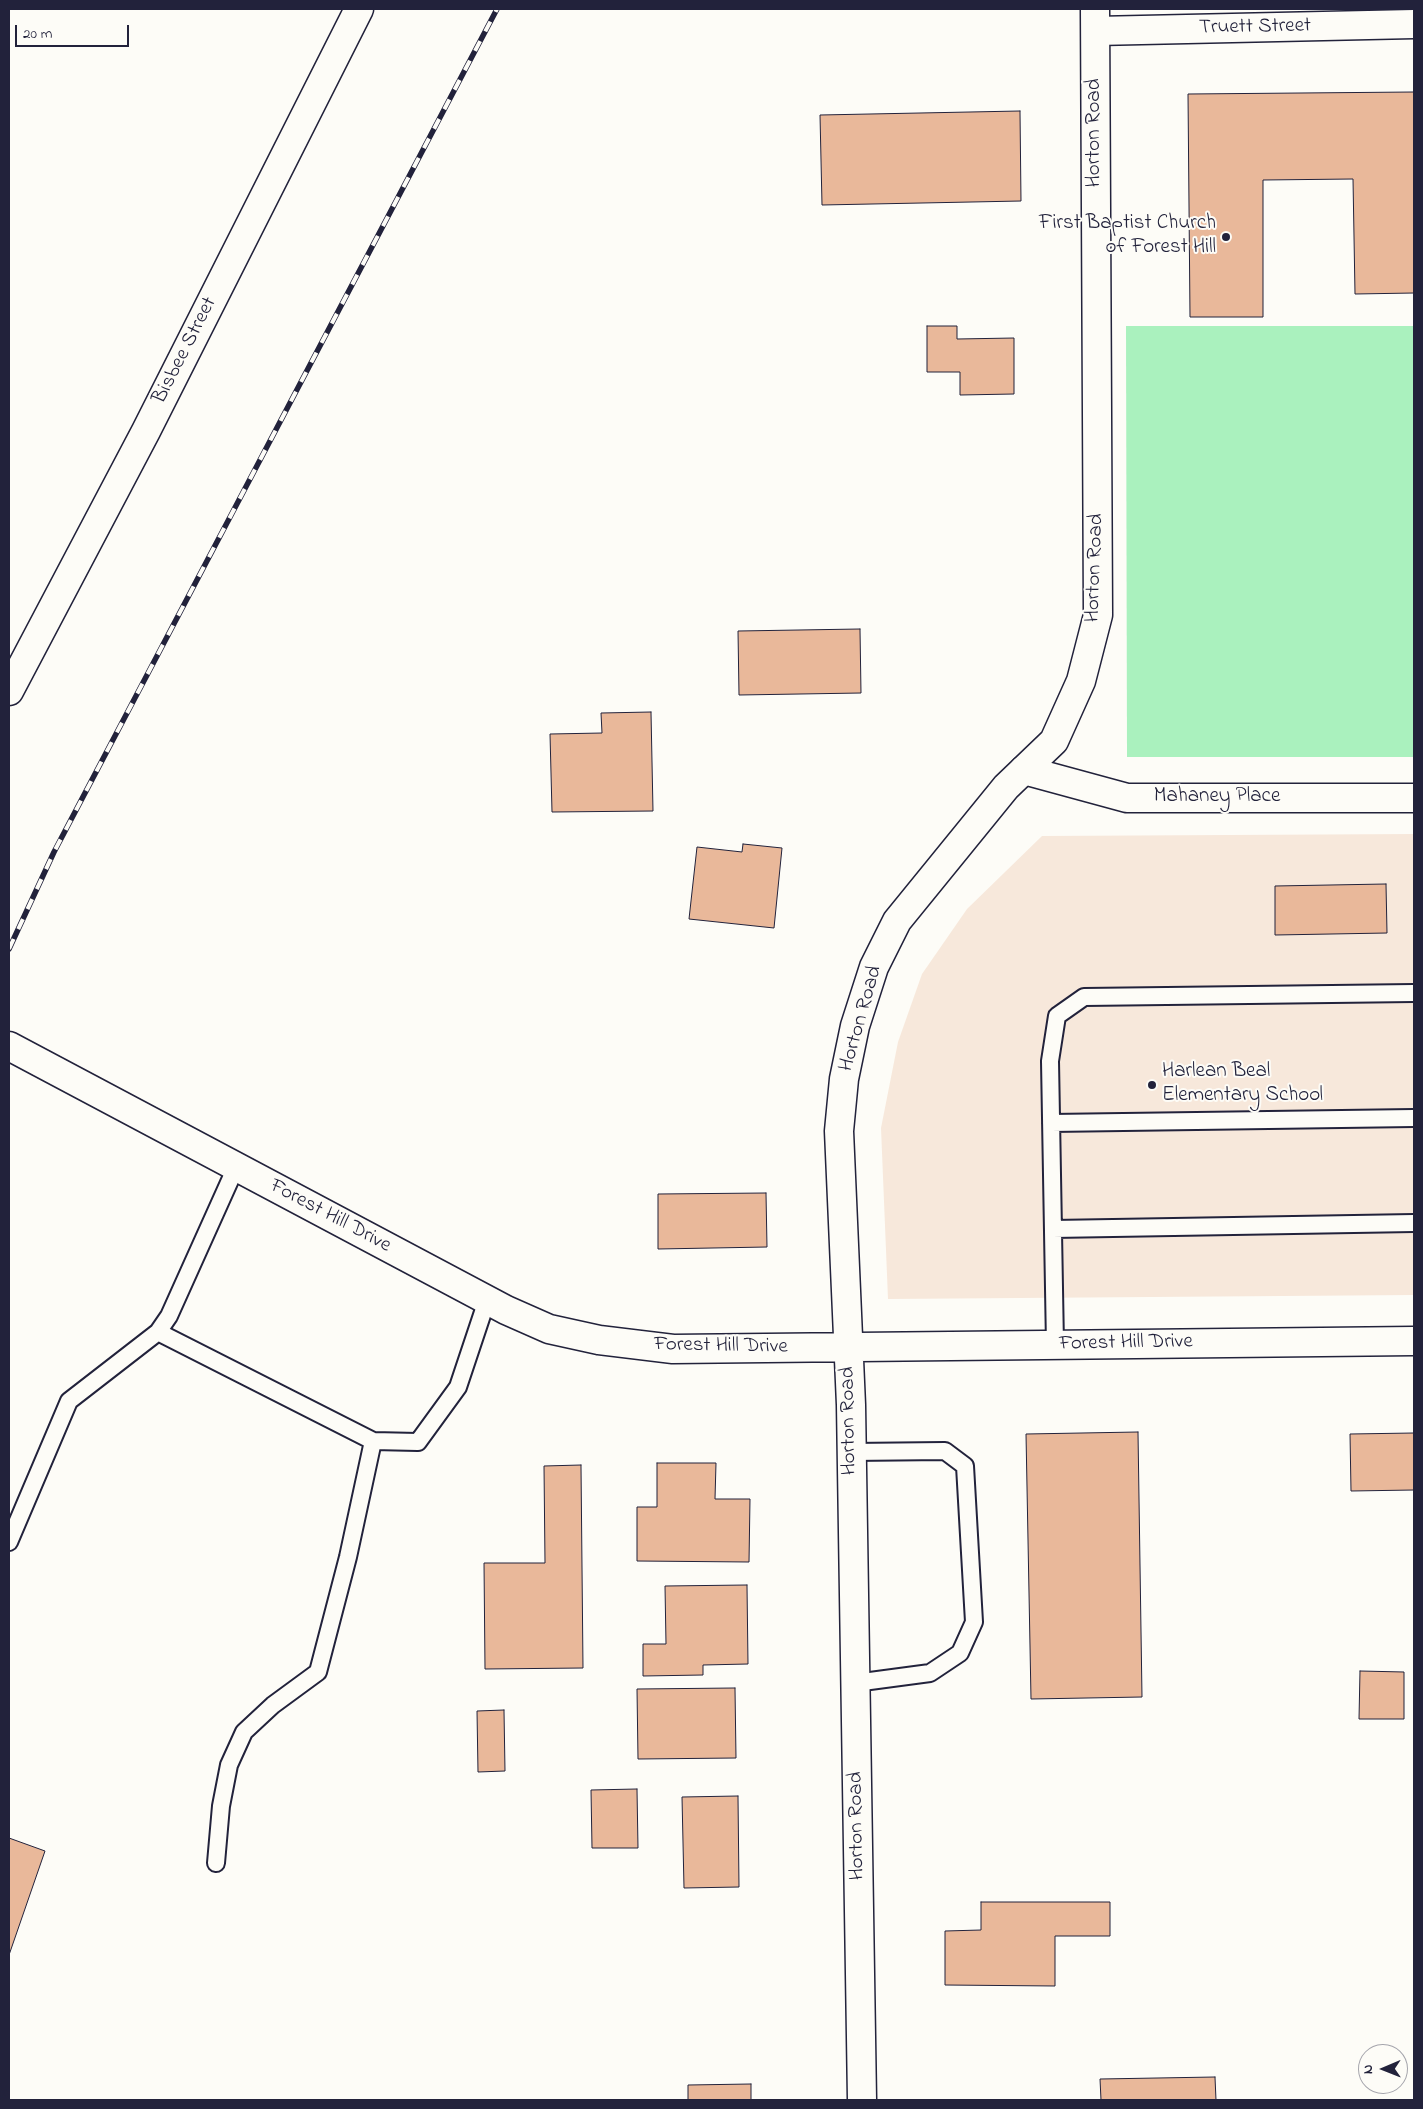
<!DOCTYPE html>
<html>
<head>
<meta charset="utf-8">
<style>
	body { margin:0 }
	#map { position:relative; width:1423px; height:2109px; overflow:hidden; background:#fdfcf7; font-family:"Indie Flower",sans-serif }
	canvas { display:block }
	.frame { position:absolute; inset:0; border:10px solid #22223b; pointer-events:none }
	.north { position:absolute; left:1358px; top:2044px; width:50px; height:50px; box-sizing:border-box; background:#fdfcf7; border:1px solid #a5a5ac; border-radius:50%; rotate:269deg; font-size:14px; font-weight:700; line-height:20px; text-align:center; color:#22223b }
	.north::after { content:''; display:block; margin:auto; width:18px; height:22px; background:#22223b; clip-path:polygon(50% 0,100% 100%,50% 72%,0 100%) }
	.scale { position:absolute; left:15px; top:25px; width:114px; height:22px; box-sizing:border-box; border:2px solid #22223b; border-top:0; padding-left:6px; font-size:15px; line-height:18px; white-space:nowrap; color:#22223b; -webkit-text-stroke:4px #fdfcf7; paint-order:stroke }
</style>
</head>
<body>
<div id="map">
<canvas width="1423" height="2109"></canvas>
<div class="frame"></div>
<div class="north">N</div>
<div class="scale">20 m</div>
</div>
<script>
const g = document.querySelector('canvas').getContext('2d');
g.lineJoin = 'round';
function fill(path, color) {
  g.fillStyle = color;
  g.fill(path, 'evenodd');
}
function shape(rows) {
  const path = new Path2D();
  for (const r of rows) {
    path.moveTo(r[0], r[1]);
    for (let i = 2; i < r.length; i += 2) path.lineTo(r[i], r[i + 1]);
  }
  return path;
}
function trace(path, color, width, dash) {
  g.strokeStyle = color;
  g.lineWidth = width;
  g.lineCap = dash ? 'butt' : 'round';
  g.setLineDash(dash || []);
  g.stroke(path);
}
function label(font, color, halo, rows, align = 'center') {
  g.font = font + ' "Indie Flower",sans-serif';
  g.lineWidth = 4;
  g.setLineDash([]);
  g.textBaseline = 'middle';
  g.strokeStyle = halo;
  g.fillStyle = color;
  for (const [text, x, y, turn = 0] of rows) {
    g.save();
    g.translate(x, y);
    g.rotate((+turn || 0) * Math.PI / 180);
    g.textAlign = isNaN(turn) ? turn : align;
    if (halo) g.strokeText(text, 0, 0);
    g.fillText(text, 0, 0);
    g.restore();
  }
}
const built = shape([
	[1414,834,1414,1295,888,1299,881,1128,898,1042,922,974,967,909,1042,836]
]);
const green = shape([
	[1126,326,1414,326,1414,757,1127,757]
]);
const building = shape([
	[1414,92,1414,293,1355,294,1353,179,1263,180,1263,317,1190,317,1188,94,1414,92],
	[1020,111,1021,201,822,205,820,115,1020,111],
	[927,326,957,326,957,339,1014,338,1014,394,960,395,960,372,927,372,927,326],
	[860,629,861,693,739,695,738,631,860,629],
	[651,712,653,811,552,812,550,734,602,733,601,713,651,712],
	[743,844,782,848,774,928,689,919,697,847,742,852,743,844],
	[1386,884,1387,933,1275,935,1275,886,1386,884],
	[766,1193,767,1247,658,1249,658,1194,766,1193],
	[1138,1432,1142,1697,1031,1699,1026,1434,1138,1432],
	[1414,1433,1414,1490,1351,1491,1350,1434,1414,1433],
	[657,1463,716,1463,715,1499,750,1499,749,1562,637,1561,637,1507,657,1507,657,1463],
	[581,1465,583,1668,485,1669,484,1563,545,1563,544,1466,581,1465],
	[747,1585,748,1664,703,1665,703,1675,643,1676,643,1644,666,1644,665,1586,747,1585],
	[1360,1671,1404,1672,1404,1719,1359,1719,1360,1671],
	[735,1688,736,1758,638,1759,637,1689,735,1688],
	[504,1710,505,1771,478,1772,477,1711,504,1710],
	[637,1789,638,1848,592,1848,591,1790,637,1789],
	[738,1796,739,1887,684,1888,682,1797,738,1796],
	[9,1838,45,1851,9,1955,9,1838],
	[981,1902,1110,1902,1110,1936,1055,1936,1055,1986,945,1985,945,1931,981,1930,981,1902],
	[1215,2077,1216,2100,1101,2100,1100,2079,1215,2077],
	[751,2084,751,2100,688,2100,688,2085,751,2084]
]);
const lane = shape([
	[1051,1123,1414,1118],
	[1053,1229,1414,1223],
	[158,1332,373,1441,418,1442,458,1387,487,1300],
	[1055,1345,1050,1061,1057,1016,1084,997,1414,993],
	[851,1452,945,1451,965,1466,974,1622,960,1653,930,1673,855,1683],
	[9,1542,69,1401,158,1332,169,1316,236,1167],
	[216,1863,221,1806,229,1765,244,1732,273,1705,318,1672,348,1557,373,1441]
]);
const street = shape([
	[1096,31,1414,24],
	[9,691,146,431,359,9],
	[1024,770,1127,798,1414,798]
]);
const secondary = shape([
	[9,1046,506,1310,549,1329,599,1340,673,1349,1414,1341],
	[862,2100,851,1405,839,1131,844,1079,855,1026,874,967,897,921,1006,787,1054,741,1081,681,1098,615,1095,9]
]);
const rail = shape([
	[9,949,54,852,497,9]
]);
const markers = [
	[1226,237,5,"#22223b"],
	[1152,1085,5,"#22223b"]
];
const streetNames = [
	["Truett Street",1255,28,-1],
	["Horton Road",1096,133,-90],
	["Bisbee Street",186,351,-63],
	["Horton Road",1096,568,-88],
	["Mahaney Place",1217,798],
	["Horton Road",862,1019,-74],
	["Forest Hill Drive",330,1217,28],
	["Forest Hill Drive",1126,1344,-1],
	["Forest Hill Drive",721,1347,1],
	["Horton Road",850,1421,-91],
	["Horton Road",858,1826,-91]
];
const poiNames = [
	["First Baptist Church",1216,225],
	["of Forest Hill",1216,249],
	["Harlean Beal",1162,1073,"left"],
	["Elementary School",1162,1097,"left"]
];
fill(built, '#f7e8db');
fill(green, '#aaf1be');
fill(building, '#e9b89a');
trace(building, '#22223b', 1);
trace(lane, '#22223b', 20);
trace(street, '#22223b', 31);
trace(secondary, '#22223b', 31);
trace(lane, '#fdfcf7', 16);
trace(street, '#fdfcf7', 28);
trace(secondary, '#fdfcf7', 28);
trace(rail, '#22223b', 5.5);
trace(rail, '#fdfcf7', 4, [11]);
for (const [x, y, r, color] of markers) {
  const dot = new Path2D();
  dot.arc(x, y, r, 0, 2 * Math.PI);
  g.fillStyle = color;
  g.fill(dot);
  trace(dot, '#fdfcf7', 2);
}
label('21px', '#22223b', '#fdfcf7', streetNames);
label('21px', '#22223b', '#fdfcf7', poiNames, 'right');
</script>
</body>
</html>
